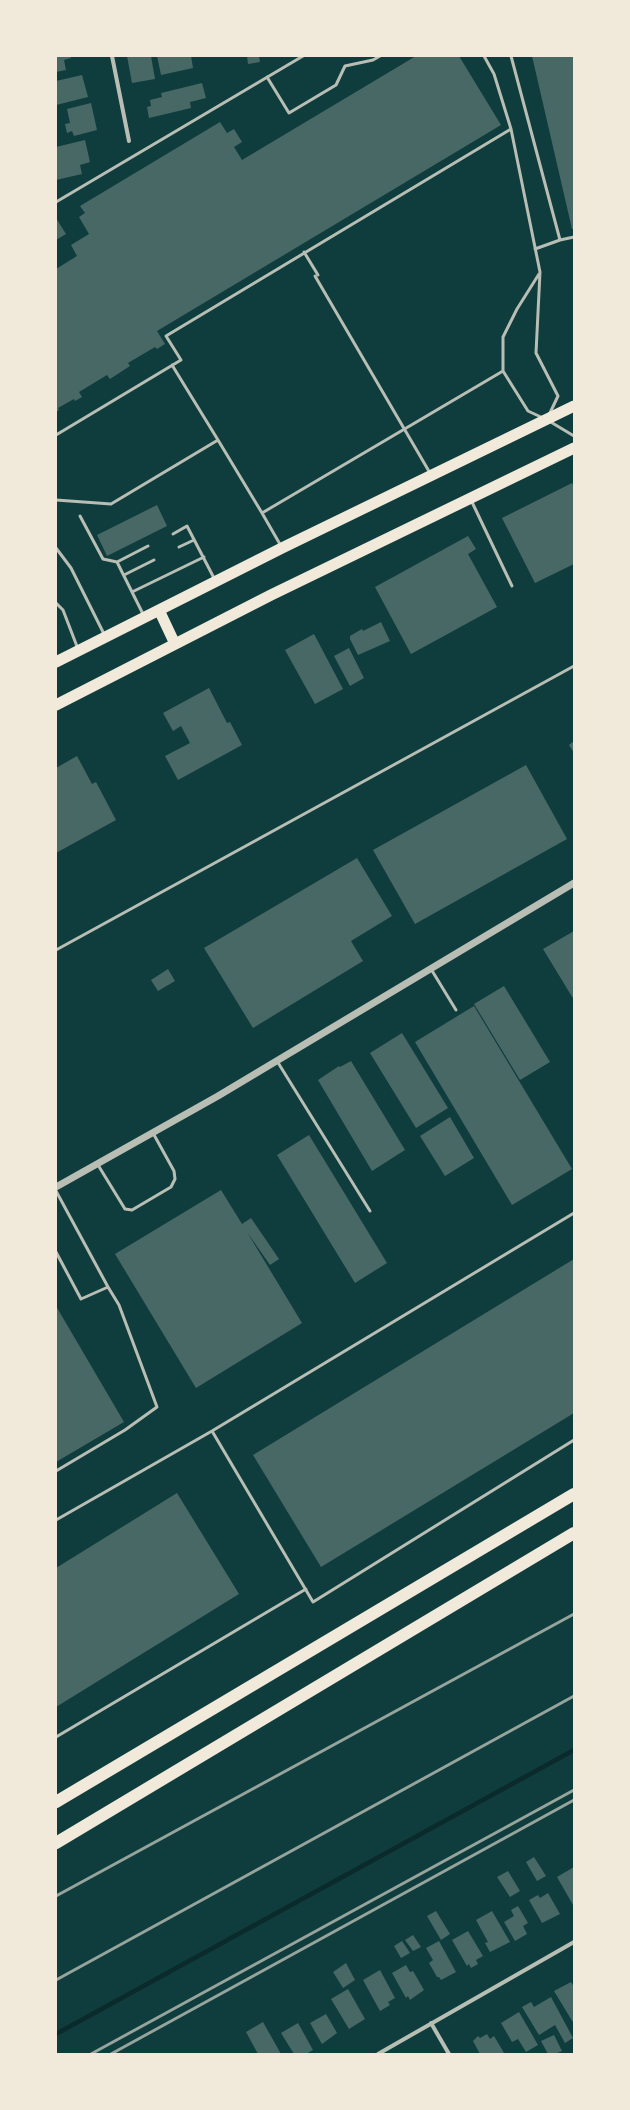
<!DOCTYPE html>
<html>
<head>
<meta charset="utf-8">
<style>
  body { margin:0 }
  #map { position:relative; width:630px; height:2110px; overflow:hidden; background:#0f3d3e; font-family:"Noto Serif",serif }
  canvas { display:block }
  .frame { position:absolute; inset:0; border:57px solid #f1e9da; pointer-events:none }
</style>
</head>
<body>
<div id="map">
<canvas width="630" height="2110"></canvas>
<div class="frame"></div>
</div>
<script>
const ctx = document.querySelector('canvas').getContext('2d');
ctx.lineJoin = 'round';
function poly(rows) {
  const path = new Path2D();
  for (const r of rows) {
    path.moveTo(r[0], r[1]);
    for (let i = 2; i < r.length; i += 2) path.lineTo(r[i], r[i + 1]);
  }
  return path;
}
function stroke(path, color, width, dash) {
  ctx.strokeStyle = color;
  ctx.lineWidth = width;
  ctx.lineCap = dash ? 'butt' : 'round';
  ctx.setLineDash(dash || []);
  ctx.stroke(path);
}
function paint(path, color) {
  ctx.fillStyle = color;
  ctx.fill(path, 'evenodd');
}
const stream = poly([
  [56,2034,574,1750]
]);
const building = poly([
  [56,56,70,56,71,58,64,60,66,70,56,72],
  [127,56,151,56,155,79,132,83],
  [157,56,191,56,193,68,161,75],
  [247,56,259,56,260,62,248,64],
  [416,56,459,56,501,125,157,331,165,344,157,349,155,347,128,363,130,366,110,379,107,375,79,392,82,397,75,401,74,399,58,408,59,410,56,412,56,269,77,256,71,245,89,234,79,217,85,213,80,206,220,122,227,133,234,129,242,142,234,147,242,160],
  [532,56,574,56,574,229,572,229],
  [82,75,88,97,56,105,56,81],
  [202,83,206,98,190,102,191,108,149,118,147,107,151,106,150,100,162,97,161,93],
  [91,103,97,130,74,136,72,131,67,133,65,124,70,123,67,109],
  [85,140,90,162,80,165,82,174,56,180,56,147],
  [56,218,66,234,56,240],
  [572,483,574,487,574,564,535,583,502,518],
  [157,505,167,526,107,556,97,535],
  [468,536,476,549,468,554,497,607,411,654,375,587],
  [381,622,390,641,358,655,350,639,350,636,362,629,363,631],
  [314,634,343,689,315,704,285,650],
  [349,648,364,678,350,686,334,656],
  [209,688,227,723,230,722,242,745,178,780,165,756,190,743,181,726,173,731,163,713],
  [574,741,574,753,569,745],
  [77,756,92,784,96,782,116,820,56,853,56,768],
  [526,765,567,839,415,924,373,850],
  [357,858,392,916,351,941,363,961,253,1028,204,948],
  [574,931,574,1000,543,949],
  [168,969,175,981,158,991,151,980],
  [504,986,550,1062,520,1080,474,1004],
  [474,1006,572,1169,512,1205,415,1042],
  [402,1033,448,1108,416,1128,370,1053],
  [351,1061,405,1150,372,1171,318,1080,339,1066,340,1067],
  [450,1117,474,1158,445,1176,420,1136],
  [309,1135,387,1263,355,1283,277,1155],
  [221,1190,242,1224,251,1218,279,1259,270,1265,247,1232,302,1323,196,1388,115,1254],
  [574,1259,574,1413,321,1567,253,1455],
  [56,1306,124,1422,56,1462],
  [177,1493,239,1594,56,1707,56,1568],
  [534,1857,546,1876,537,1881,526,1862],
  [574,1867,574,1904,573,1905,557,1877],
  [508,1871,520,1891,510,1897,497,1877],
  [548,1893,560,1914,542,1923,529,1900,538,1895,540,1898],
  [518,1906,528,1923,523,1926,527,1934,515,1941,504,1922,514,1916,511,1910],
  [436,1911,450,1934,441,1940,427,1916],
  [492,1911,510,1942,490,1952,485,1943,488,1942,476,1920],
  [468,1931,483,1956,476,1960,478,1964,471,1968,469,1964,467,1966,452,1940],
  [413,1935,421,1947,413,1951,405,1940],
  [402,1941,410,1953,401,1958,394,1946],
  [439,1941,456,1972,441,1980,439,1977,437,1977,429,1963,433,1960,426,1948],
  [346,1963,355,1980,343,1988,333,1972],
  [406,1965,410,1972,413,1971,424,1990,410,2000,408,1996,406,1998,392,1973],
  [380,1970,395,1998,388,2002,390,2005,380,2011,363,1980],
  [571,1982,574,1987,574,2024,554,1991],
  [348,1989,365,2019,349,2029,331,1999],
  [551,1997,573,2038,565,2043,555,2025,539,2035,522,2007,531,2002,534,2007],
  [519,2012,538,2045,526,2052,518,2039,512,2042,501,2023],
  [326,2014,337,2033,322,2044,310,2023],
  [263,2022,281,2054,258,2054,246,2032],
  [298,2023,313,2050,306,2054,294,2054,281,2033],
  [487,2034,490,2039,494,2036,504,2053,480,2054,473,2041,478,2036,480,2038],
  [554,2035,562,2051,555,2054,548,2054,541,2041]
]);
const service = poly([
  [484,56,494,74,511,129],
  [511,56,560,240,535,249],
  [267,77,289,113,336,85,345,66,373,60,380,56],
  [56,202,303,56],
  [560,240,574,237],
  [304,252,318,275],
  [539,274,517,309,503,337,503,371,528,411,543,418],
  [315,276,430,473],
  [172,365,218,440],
  [549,421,574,436],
  [56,435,181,360,166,336,511,129,540,272,536,353,558,396,549,415],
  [56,500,111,504,218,440,262,513,503,371],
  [471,500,512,586],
  [262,513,281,546],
  [80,516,103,559,117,562],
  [173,534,187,526,215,580],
  [179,547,194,540],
  [56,548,71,568,105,636],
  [124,575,154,560],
  [132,592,204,557],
  [56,603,63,610,78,649],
  [144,616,117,562,148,546],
  [56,950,574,666],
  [431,969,456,1010],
  [277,1061,370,1211],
  [98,1165,125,1209,132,1210,171,1187,175,1179,174,1171,153,1133],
  [56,1191,108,1287],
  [56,1252,81,1299,108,1287,119,1305,157,1407,125,1430,56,1471],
  [212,1431,313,1602,574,1440],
  [56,1520,212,1431,574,1213],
  [56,1737,306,1589]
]);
const minor = poly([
  [112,56,129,141],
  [431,2023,449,2054],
  [378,2054,574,1942]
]);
const tertiary = poly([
  [56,1187,218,1096,574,883]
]);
const trunk = poly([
  [159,610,175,644],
  [56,662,282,548,574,406],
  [56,705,271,595,574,448]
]);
const motorway = poly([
  [56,1802,574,1494],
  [56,1843,574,1533]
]);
const rail = poly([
  [56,1896,574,1614],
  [56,1980,574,1696],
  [91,2054,574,1790],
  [111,2054,574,1800]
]);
stroke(stream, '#0a2a2b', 4.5);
paint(building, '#486865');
stroke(service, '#b8beb3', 3);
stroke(minor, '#b8beb3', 4);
stroke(tertiary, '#b8beb3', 7);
stroke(trunk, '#f1e9da', 11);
stroke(motorway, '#f1e9da', 12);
stroke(rail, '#97a49c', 3);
</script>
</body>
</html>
